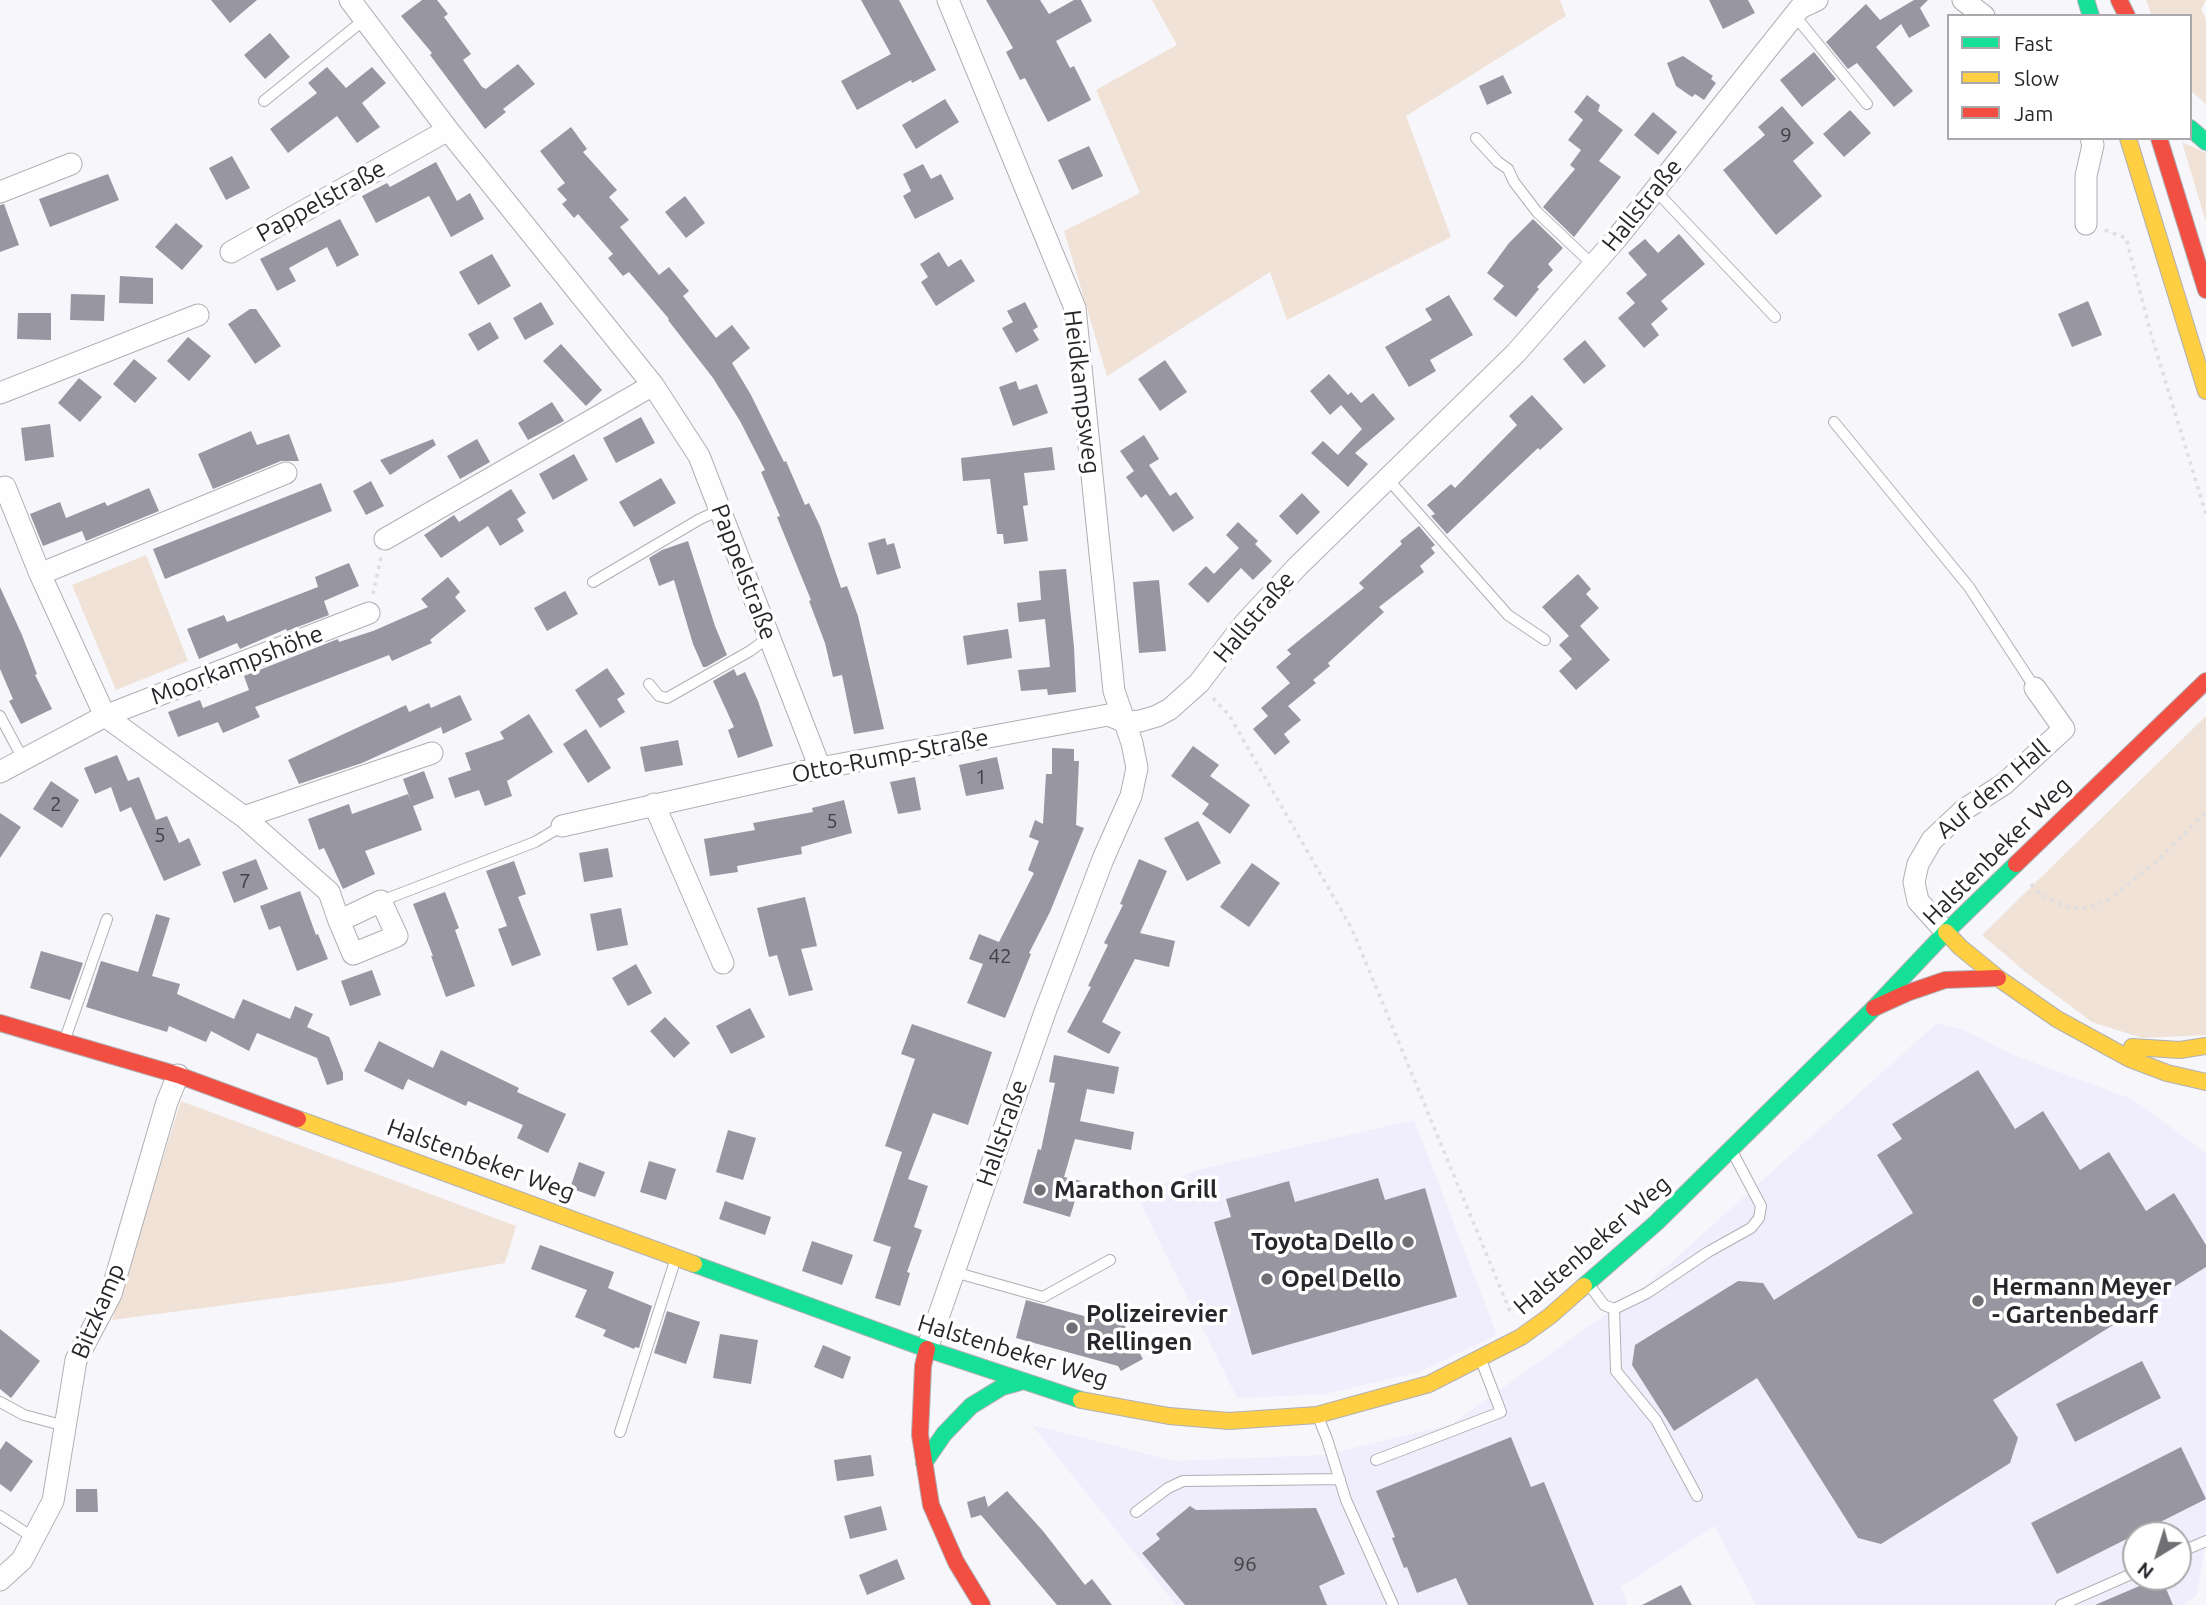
<!DOCTYPE html>
<html>
<head>
<meta charset="utf-8">
<style>
  body { margin:0 }
  #map { position:relative; width:2206px; height:1605px; overflow:hidden; background:#f6f6fb; font-family:Ubuntu,sans-serif }
  canvas { display:block }
  .legend { position:absolute; left:1947px; top:14px; width:245px; height:126px; box-sizing:border-box; background:#fff; border:2px solid #a9a8aa; margin:0; padding:9px 12px; list-style:none; font-size:21px; color:#27262b }
  .legend li { display:flex; align-items:center; gap:14px; height:35px }
  .legend b { width:35px; border:2px solid #a9a8aa }
  .north { position:absolute; left:2122px; top:1521px; width:70px; height:70px; box-sizing:border-box; background:#fff; border:2px solid #a9a8aa; border-radius:50%; rotate:218deg; font-size:19px; font-weight:700; line-height:28px; text-align:center; color:#27262b }
  .north::after { content:''; display:block; margin:auto; width:24px; height:32px; background:#6f6f74; clip-path:polygon(50% 0,100% 100%,50% 72%,0 100%) }
</style>
</head>
<body>
<div id="map">
<canvas width="2206" height="1605"></canvas>
<ul class="legend">
<li><b style="height:9px;background:#16e098"></b>Fast</li>
<li><b style="height:9px;background:#ffcf43"></b>Slow</li>
<li><b style="height:9px;background:#f24e42"></b>Jam</li>
</ul>
<div class="north">N</div>
</div>
<script>
const ctx = document.querySelector('canvas').getContext('2d');
ctx.lineJoin = 'round';
function paint(path, color) {
  ctx.fillStyle = color;
  ctx.fill(path, 'evenodd');
}
function poly(rows) {
  const path = new Path2D();
  for (const r of rows) {
    path.moveTo(r[0], r[1]);
    for (let i = 2; i < r.length; i += 2) path.lineTo(r[i], r[i + 1]);
  }
  return path;
}
function stroke(path, color, width, dash) {
  ctx.strokeStyle = color;
  ctx.lineWidth = width;
  ctx.lineCap = dash ? 'butt' : 'round';
  ctx.setLineDash(dash || []);
  ctx.stroke(path);
}
function label(font, color, halo, rows, align = 'center') {
  ctx.font = font + ' Ubuntu,sans-serif';
  ctx.lineWidth = 7;
  ctx.setLineDash([]);
  ctx.textBaseline = 'middle';
  ctx.strokeStyle = halo;
  ctx.fillStyle = color;
  for (const [text, x, y, turn = 0] of rows) {
    ctx.save();
    ctx.translate(x, y);
    ctx.rotate((+turn || 0) * Math.PI / 180);
    ctx.textAlign = isNaN(turn) ? turn : align;
    if (halo) ctx.strokeText(text, 0, 0);
    ctx.fillText(text, 0, 0);
    ctx.restore();
  }
}
const built = poly([
  [1937,1023,1966,1031,2013,1055,2132,1099,2206,1153,2206,1541,2197,1595,2184,1605,1756,1605,1715,1526,1621,1587,1628,1605,1176,1605,1032,1425,1174,1461,1324,1455,1452,1424,1645,1286],
  [2136,1535,2178,1535,2178,1577,2136,1577],
  [1414,1120,1497,1335,1419,1372,1326,1394,1237,1398,1137,1196,1197,1170]
]);
const green = poly([
  [1152,0,1560,0,1566,16,1406,116,1451,237,1287,320,1270,272,1107,376,1064,231,1140,193,1096,90,1177,45],
  [2146,0,2206,0,2201,9,2206,19,2206,104,2190,90,2190,16,2152,16],
  [2182,142,2206,153,2206,222],
  [146,555,188,661,116,690,72,585],
  [2206,716,2206,1035,2142,1038,2092,1022,2029,975,1982,935],
  [181,1101,516,1226,505,1263,398,1282,112,1320]
]);
const building = poly([
  [211,0,257,0,230,23],
  [422,0,437,0,448,14,444,17,471,54,463,60,482,87,486,89,518,64,535,84,503,109,506,112,485,129,430,55,432,53,401,16],
  [861,0,899,0,936,70,912,83,911,80,857,110,841,81,891,54],
  [986,0,1040,0,1049,14,1074,0,1081,0,1092,21,1056,41,1070,68,1074,66,1091,100,1048,122,1025,78,1020,80,1006,52,1013,48],
  [1709,0,1748,0,1755,13,1723,29],
  [1914,0,1928,0,1920,8,1930,26,1909,38,1901,24,1876,47,1913,91,1894,107,1857,63,1848,69,1826,42,1866,4,1880,20],
  [270,33,290,57,265,79,244,55],
  [1814,52,1836,79,1802,107,1780,80],
  [1683,56,1713,76,1711,79,1716,83,1704,100,1695,94,1692,97,1676,86,1667,63],
  [327,67,346,88,372,67,386,83,362,103,380,127,357,143,337,116,288,153,270,129,317,93,308,83],
  [1503,75,1512,93,1487,105,1479,86],
  [1587,95,1600,105,1598,111,1623,130,1599,161,1621,177,1574,237,1543,207,1575,169,1570,165,1581,150,1568,140,1583,120,1574,112],
  [945,99,959,122,916,149,902,125],
  [1782,106,1814,143,1793,161,1822,196,1776,235,1723,170,1765,135,1758,127],
  [1850,110,1871,133,1844,157,1823,134],
  [1653,112,1677,132,1658,155,1634,135],
  [571,127,587,149,583,152,617,190,609,197,629,220,620,227,659,275,669,267,689,291,683,296,716,338,732,325,750,348,732,363,751,395,784,462,786,461,805,505,809,503,820,526,841,588,847,586,858,616,884,729,854,734,842,675,833,677,825,643,809,601,811,600,777,517,780,516,761,472,765,470,740,421,713,378,668,320,669,319,629,272,623,276,608,258,613,254,578,214,574,218,562,204,567,200,557,189,565,183,540,151],
  [1089,146,1103,176,1072,190,1058,160],
  [232,156,250,188,226,200,209,168],
  [436,162,457,201,470,193,484,219,451,237,429,196,376,223,362,196,387,183,390,187],
  [923,164,931,179,941,174,954,199,915,219,903,196,911,191,903,174],
  [108,174,119,200,50,227,39,199],
  [685,196,705,223,686,238,665,212],
  [4,204,19,245,0,252,0,205],
  [340,219,359,255,337,267,327,247,289,268,296,281,277,291,260,259],
  [1533,219,1563,248,1548,264,1553,270,1537,287,1539,289,1516,317,1493,299,1504,286,1487,273,1509,243],
  [176,223,203,246,182,270,155,247],
  [1679,234,1705,264,1661,301,1668,309,1651,324,1659,335,1644,348,1618,318,1635,303,1626,293,1647,275,1628,253,1645,239,1658,253],
  [939,252,948,267,961,259,975,281,936,306,921,282,928,277,920,264],
  [492,254,511,286,478,305,459,272],
  [120,276,153,278,153,304,119,303],
  [71,294,105,295,104,321,70,320],
  [1449,295,1473,335,1430,360,1436,371,1409,387,1385,347,1432,320,1425,309],
  [2088,301,2102,335,2072,347,2058,314],
  [541,302,554,324,525,340,513,318],
  [1025,302,1038,327,1033,330,1039,340,1016,353,1002,328,1013,322,1007,311],
  [250,309,256,309,281,346,255,364,228,324],
  [18,313,51,313,51,340,17,339],
  [490,322,499,338,478,351,468,334],
  [188,337,211,356,189,381,167,361],
  [1585,340,1606,366,1584,384,1563,359],
  [561,344,602,390,586,406,543,361],
  [134,359,157,378,135,403,113,384],
  [1165,360,1187,392,1160,411,1138,379],
  [1329,374,1348,395,1351,392,1361,403,1373,393,1395,419,1355,453,1368,464,1348,487,1311,453,1323,441,1338,455,1362,429,1341,405,1330,415,1310,391],
  [79,378,102,397,80,422,58,403],
  [1016,381,1019,390,1037,384,1048,413,1013,426,999,387],
  [1532,395,1563,429,1540,450,1538,448,1447,534,1431,516,1435,514,1427,505,1451,484,1455,488,1517,425,1509,416],
  [552,402,564,421,528,440,518,423],
  [641,417,655,443,616,463,603,438],
  [50,424,54,457,25,461,21,428],
  [251,431,257,445,289,434,299,461,281,461,213,489,198,454],
  [1144,435,1159,459,1149,465,1170,496,1176,492,1194,518,1173,532,1146,494,1141,498,1126,477,1134,471,1120,451],
  [433,439,436,445,390,475,380,460],
  [477,439,490,462,460,479,447,456],
  [1052,447,1055,470,1024,473,1028,505,1023,506,1028,541,1004,544,1003,534,997,534,990,479,963,481,961,458],
  [574,454,588,480,553,500,539,474],
  [661,478,676,503,634,527,619,502],
  [371,481,384,506,366,515,353,491],
  [321,483,332,511,165,579,153,549],
  [149,488,159,511,86,541,82,531,43,546,30,514,60,502,66,518,105,502,107,506],
  [511,489,526,513,517,519,524,531,500,546,488,526,441,558,424,535,454,515,459,522],
  [1302,493,1320,512,1297,535,1279,516],
  [1238,522,1258,541,1255,544,1272,561,1253,580,1241,568,1208,603,1188,584,1206,566,1214,574,1239,548,1226,535],
  [1419,526,1435,545,1431,548,1435,553,1420,566,1424,572,1379,607,1384,612,1328,663,1330,666,1313,680,1316,683,1288,706,1301,720,1284,734,1290,742,1275,755,1253,729,1268,716,1261,708,1290,683,1276,667,1291,654,1287,650,1364,588,1359,583,1402,544,1400,541],
  [885,538,887,545,894,543,901,568,877,575,868,543],
  [688,541,715,626,727,655,706,667,703,667,693,644,674,580,659,586,649,558,662,550],
  [349,563,359,586,324,601,329,615,287,631,286,629,240,649,237,643,199,659,187,629,224,615,227,622,318,587,315,577],
  [1066,569,1074,647,1076,692,1048,695,1047,689,1021,691,1018,670,1050,667,1045,619,1019,622,1017,603,1041,600,1039,571],
  [1578,574,1591,589,1586,594,1599,608,1580,626,1610,660,1576,690,1559,671,1572,659,1559,645,1569,636,1542,607],
  [448,577,460,592,455,597,466,611,430,640,432,643,392,661,389,655,255,707,260,717,223,733,218,722,178,737,168,712,200,700,203,708,249,690,244,676,338,639,339,642,373,631,428,607,421,599],
  [1159,580,1166,651,1139,653,1133,582],
  [0,587,22,635,37,674,35,675,52,709,21,724,9,701,13,699,0,669],
  [565,591,578,614,547,631,534,608],
  [1008,629,1012,658,967,665,963,636],
  [607,668,625,694,617,699,625,712,600,728,575,690],
  [734,669,737,676,745,672,758,701,773,746,738,758,728,730,734,727,713,681],
  [460,695,472,720,443,734,441,727,362,763,299,784,288,760,406,705,409,712,429,703,431,708],
  [529,714,553,752,507,781,512,796,485,806,479,790,455,798,448,778,471,770,465,753,504,739,500,732],
  [586,729,611,768,588,783,563,744],
  [678,740,683,765,645,772,640,747],
  [1193,746,1219,765,1210,776,1250,805,1230,834,1202,814,1209,804,1171,776],
  [1052,748,1074,749,1074,761,1079,761,1076,825,1084,828,1050,912,1029,953,1031,954,1005,1018,967,1003,983,964,969,959,979,934,999,942,1034,873,1028,870,1039,841,1029,837,1035,820,1043,824,1046,774,1052,774],
  [117,755,128,781,139,777,156,820,167,816,179,843,189,838,201,865,164,881,131,807,120,812,111,787,95,794,84,768],
  [997,757,1004,789,966,796,959,765],
  [424,771,434,798,413,806,422,830,365,851,375,874,343,889,324,848,319,850,308,819,349,804,352,814,408,794,412,804,403,779],
  [915,777,921,810,898,814,890,782],
  [51,781,79,800,62,828,33,809],
  [844,800,852,833,801,847,802,854,737,866,738,872,710,876,704,839,755,830,753,823,813,812,812,808],
  [0,813,21,827,0,858],
  [1198,821,1221,863,1187,881,1164,838],
  [608,848,613,877,584,882,579,853],
  [256,859,268,889,234,903,222,872],
  [1139,859,1167,871,1140,933,1175,941,1169,967,1135,959,1102,1022,1121,1032,1109,1054,1067,1032,1091,987,1088,986,1108,945,1104,943,1123,905,1120,904],
  [514,861,526,894,518,897,541,955,512,966,498,929,507,926,486,871],
  [1252,863,1280,883,1249,927,1220,907],
  [300,891,316,935,318,934,328,959,297,971,280,926,269,930,260,906],
  [445,892,459,928,455,930,475,986,446,997,431,956,433,956,413,904],
  [805,897,817,946,801,949,813,990,789,996,777,955,769,957,757,908],
  [621,908,628,945,597,951,590,914],
  [156,914,170,918,152,976,180,984,177,994,234,1019,243,999,290,1019,295,1006,313,1014,307,1027,329,1037,343,1073,343,1080,327,1085,317,1058,257,1033,249,1051,211,1031,206,1042,169,1026,167,1032,86,1007,101,961,138,972],
  [41,951,83,963,70,1000,30,988],
  [636,964,652,993,628,1006,612,978],
  [372,970,381,995,350,1006,341,981],
  [750,1008,765,1037,731,1054,716,1026],
  [665,1017,690,1043,674,1058,650,1031],
  [912,1024,992,1052,968,1125,933,1113,908,1179,928,1186,914,1227,922,1230,907,1272,910,1273,900,1306,875,1298,891,1247,873,1241,902,1152,885,1146,915,1059,901,1054],
  [379,1041,433,1068,441,1050,519,1088,517,1092,566,1114,548,1153,517,1138,523,1125,468,1101,466,1106,408,1079,403,1090,364,1071],
  [1054,1055,1119,1067,1114,1094,1087,1089,1080,1121,1134,1132,1131,1150,1075,1139,1064,1177,1081,1181,1070,1217,1023,1203,1038,1149,1041,1150,1055,1083,1049,1082],
  [1978,1070,2015,1129,2043,1111,2080,1170,2109,1152,2146,1211,2174,1193,2206,1245,2206,1267,1993,1400,2018,1438,2010,1463,1881,1544,1858,1538,1757,1378,1674,1431,1632,1365,1635,1345,1738,1281,1763,1283,1774,1300,1913,1213,1877,1155,1902,1139,1892,1124],
  [728,1130,756,1138,743,1180,716,1172],
  [649,1161,676,1169,666,1200,640,1192],
  [579,1162,605,1172,595,1197,570,1188],
  [1378,1178,1385,1200,1425,1188,1457,1297,1252,1355,1214,1222,1231,1217,1226,1199,1289,1181,1295,1202],
  [725,1201,771,1217,765,1235,719,1219],
  [812,1241,853,1255,842,1285,802,1271],
  [540,1245,614,1272,608,1288,652,1306,639,1348,635,1347,634,1349,603,1336,606,1330,575,1317,587,1290,531,1269],
  [1026,1300,1091,1318,1114,1306,1143,1359,1121,1371,1118,1366,1016,1338],
  [667,1311,700,1322,686,1364,654,1353],
  [0,1329,40,1361,11,1398,0,1389],
  [720,1334,758,1340,751,1384,713,1378],
  [823,1345,851,1357,843,1379,814,1367],
  [2142,1361,2161,1398,2075,1442,2056,1404],
  [1511,1437,1531,1487,1544,1482,1594,1605,1468,1605,1456,1578,1417,1593,1407,1567,1404,1568,1392,1538,1395,1537,1376,1491],
  [6,1441,33,1461,11,1492,0,1484,0,1450],
  [2181,1447,2206,1499,2057,1574,2031,1523],
  [871,1455,874,1476,837,1481,834,1460],
  [76,1489,97,1489,98,1512,76,1512],
  [1007,1491,1043,1531,1085,1585,1092,1579,1112,1605,1057,1605,981,1515,971,1518,967,1502,985,1496,988,1507],
  [881,1506,887,1530,850,1539,844,1516],
  [1190,1506,1196,1510,1316,1508,1345,1574,1319,1586,1327,1605,1185,1605,1142,1553,1160,1539,1156,1534],
  [897,1559,905,1579,867,1595,859,1575],
  [2162,1579,2173,1605,2095,1605,2151,1581,2152,1583],
  [1681,1585,1692,1605,1642,1605]
]);
const path = poly([
  [2105,230,2126,238,2151,334,2206,514],
  [373,594,381,557],
  [1213,698,1229,715,1352,929,1512,1316],
  [2031,884,2037,891,2052,901,2068,907,2087,908,2105,902,2157,861,2206,812]
]);
const lane = poly([
  [1795,16,1867,104],
  [264,101,365,19],
  [1476,138,1498,162,1508,169,1514,182,1537,212,1593,265],
  [1655,190,1775,317],
  [1834,422,1969,587,2035,688],
  [1387,478,1508,615,1545,640],
  [593,582,700,519,720,510],
  [649,684,659,696,667,698,750,651,769,637],
  [0,716,23,759],
  [381,901,535,842,562,826],
  [65,1039,107,919],
  [954,1272,1043,1297,1110,1260],
  [1590,1286,1604,1305,1614,1309,1647,1293,1708,1252,1751,1228,1759,1218,1761,1206,1733,1153],
  [1614,1309,1616,1371,1656,1420,1697,1496],
  [0,1402,24,1415,65,1426],
  [1319,1419,1327,1439,1346,1500,1393,1605],
  [620,1432,675,1261],
  [1376,1460,1501,1412,1481,1360],
  [1136,1512,1168,1488,1183,1481,1340,1479],
  [0,1516,34,1538],
  [2178,1553,2206,1541],
  [2061,1605,2136,1572]
]);
const street = poly([
  [350,0,448,130,653,385,699,456,820,768],
  [1963,0,1984,16],
  [0,192,71,164],
  [2086,224,2086,176,2093,145,2091,138],
  [231,252,448,130],
  [0,393,198,315],
  [5,487,40,574,105,716,369,613],
  [385,539,653,385],
  [40,574,286,473],
  [0,772,105,716,244,817,329,892,339,921,353,954,397,936,381,901,339,921],
  [654,804,723,963],
  [244,817,432,753],
  [562,826,820,768,1108,715,1126,722,1140,721,1157,716,1170,709,1199,683,1245,623,1297,567,1516,353,1617,238,1800,8,1817,0],
  [1946,932,1918,901,1914,882,1918,864,1932,840,1965,809,2004,784,2064,729,2035,688],
  [927,1349,1045,1012,1103,859,1131,796,1137,768,1132,743,1114,691,1075,308,948,0],
  [0,1580,22,1560,53,1501,76,1360,111,1294,167,1102,178,1075]
]);
const fast = poly([
  [2086,0,2091,16],
  [2190,128,2206,142],
  [694,1264,927,1349,1081,1400],
  [1584,1286,1656,1223,1874,1008,1946,932,2016,864],
  [924,1463,944,1434,971,1406,1002,1387,1020,1382]
]);
const slow = poly([
  [2128,138,2206,391],
  [1946,932,1960,947,1998,978,2057,1019,2130,1059,2167,1073,2206,1082],
  [2132,1047,2180,1050,2206,1046],
  [298,1119,694,1264],
  [1081,1400,1169,1416,1229,1421,1317,1415,1429,1384,1521,1337,1550,1316,1584,1286]
]);
const jam = poly([
  [2119,0,2127,16],
  [2159,138,2206,290],
  [2016,864,2206,681],
  [1874,1008,1907,993,1945,980,1998,978],
  [0,1023,178,1075,298,1119],
  [927,1349,923,1366,920,1435,931,1505,956,1562,982,1605]
]);
const markers = [
  [1040,1190,7,"#6f6f74"],
  [1408,1242,7,"#6f6f74"],
  [1267,1279,7,"#6f6f74"],
  [1978,1301,7,"#6f6f74"],
  [1072,1328,7,"#6f6f74"]
];
const numberNames = [
  ["9",1786,135],
  ["1",981,777],
  ["2",56,804],
  ["5",832,821],
  ["5",160,835],
  ["7",245,881],
  ["42",1000,956],
  ["96",1245,1564]
];
const streetNames = [
  ["Pappelstraße",321,201,-29],
  ["Hallstraße",1642,205,-51],
  ["Heidkampsweg",1082,392,83],
  ["Pappelstraße",744,572,69],
  ["Hallstraße",1254,617,-50],
  ["Moorkampshöhe",237,665,-21],
  ["Otto-Rump-Straße",890,756,-11],
  ["Auf dem Hall",1993,789,-40],
  ["Halstenbeker Weg",1997,851,-45],
  ["Hallstraße",1002,1133,-71],
  ["Halstenbeker Weg",481,1160,20],
  ["Halstenbeker Weg",1592,1245,-41],
  ["Bitzkamp",98,1311,-67],
  ["Halstenbeker Weg",1013,1351,17]
];
const poiNames = [
  ["Marathon Grill",1054,1190],
  ["Toyota Dello",1394,1242,"right"],
  ["Opel Dello",1281,1279],
  ["Hermann Meyer",1992,1287],
  ["- Gartenbedarf",1992,1315],
  ["Polizeirevier",1086,1314],
  ["Rellingen",1086,1342]
];
paint(built, '#f0eefc');
paint(green, '#f0e2d7');
paint(building, '#9896a0');
stroke(lane, '#b0afb4', 12);
stroke(street, '#b0afb4', 23);
stroke(fast, '#b0afb4', 18);
stroke(slow, '#b0afb4', 18);
stroke(jam, '#b0afb4', 18);
stroke(path, '#dfdee1', 3.5, [3.5, 5]);
stroke(lane, '#fefefe', 10);
stroke(street, '#fefefe', 21);
stroke(fast, '#16e098', 16);
stroke(slow, '#ffcf43', 16);
stroke(jam, '#f24e42', 16);
for (const [x, y, r, color] of markers) {
  const dot = new Path2D();
  dot.arc(x, y, r, 0, 2 * Math.PI);
  ctx.fillStyle = color;
  ctx.fill(dot);
  stroke(dot, '#fff', 2.5);
}
label('21px', '#434248', null, numberNames);
label('24px', '#27262b', '#fff', streetNames);
label('bold 24px', '#27262b', '#fff', poiNames, 'left');
</script>
</body>
</html>
